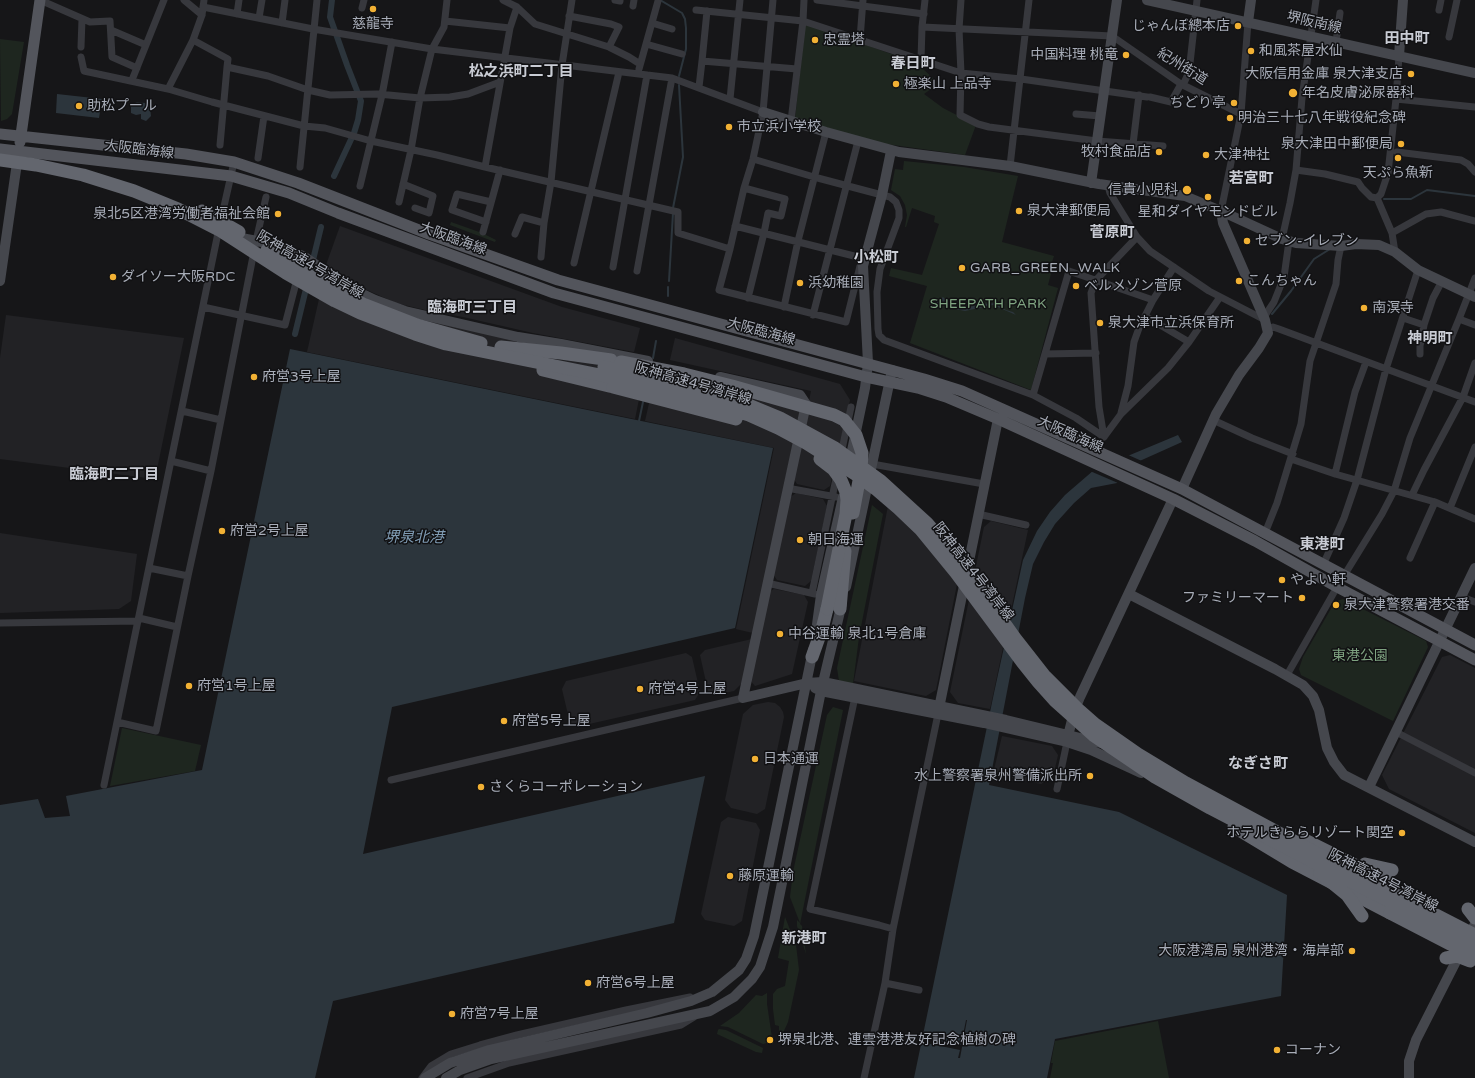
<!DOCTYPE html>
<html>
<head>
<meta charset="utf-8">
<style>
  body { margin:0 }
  canvas { display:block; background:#161618 }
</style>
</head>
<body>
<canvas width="1475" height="1078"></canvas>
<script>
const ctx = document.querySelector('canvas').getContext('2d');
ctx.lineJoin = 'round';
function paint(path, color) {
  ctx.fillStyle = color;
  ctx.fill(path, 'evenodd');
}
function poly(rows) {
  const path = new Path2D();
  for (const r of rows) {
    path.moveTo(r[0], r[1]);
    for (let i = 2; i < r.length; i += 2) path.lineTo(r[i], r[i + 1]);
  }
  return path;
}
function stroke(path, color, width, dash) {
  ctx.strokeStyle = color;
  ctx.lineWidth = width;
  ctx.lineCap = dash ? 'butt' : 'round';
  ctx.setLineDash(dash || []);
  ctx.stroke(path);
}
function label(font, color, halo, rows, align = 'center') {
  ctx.font = font + ' "Varela Round","Noto Sans JP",sans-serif';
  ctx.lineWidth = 3;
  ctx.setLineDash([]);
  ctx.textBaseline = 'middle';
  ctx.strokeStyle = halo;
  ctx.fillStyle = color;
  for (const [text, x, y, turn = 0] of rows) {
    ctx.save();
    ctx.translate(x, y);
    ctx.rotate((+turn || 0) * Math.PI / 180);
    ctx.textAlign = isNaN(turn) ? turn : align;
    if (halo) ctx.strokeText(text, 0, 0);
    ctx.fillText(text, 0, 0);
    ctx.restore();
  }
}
const built = poly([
  [340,226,562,307,640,328,634,352,533,333,463,317,425,310,396,303,367,290,326,265],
  [324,277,359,296,646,364,635,419,307,352],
  [6,315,184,338,155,479,0,459,0,358],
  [675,338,840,384,850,400,830,486,824,490,797,484,794,479,811,391,670,360],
  [657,368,801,404,753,633,736,629,774,448,645,421],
  [796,493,823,499,827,506,811,581,805,586,777,580,773,574,789,498],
  [888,506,906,521,957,584,936,690,926,696,854,681],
  [991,521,1028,530,990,709,958,703,950,692,984,527],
  [0,533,137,554,131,601,119,609,0,613],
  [774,589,804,595,808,602,792,674,755,686,750,680,769,592],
  [752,639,743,682,734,691,715,695,708,691,700,655,705,650],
  [686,653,692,657,700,692,695,700,576,727,570,723,562,689,566,681],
  [1450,655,1475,668,1475,833,1389,789,1382,775,1442,657],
  [768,702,775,703,780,707,783,712,784,717,765,809,757,814,731,808,725,800,743,714,753,705],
  [1002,736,1052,746,1058,755,1053,777,1041,784,993,774],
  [728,817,756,823,760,830,742,921,734,926,705,920,701,914,721,822]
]);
const green = poly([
  [807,24,922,65,923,69,935,80,935,86,924,94,943,108,976,125,965,155,879,143,795,119,805,26],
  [0,39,24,42,12,114,7,119,1,121],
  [904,161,964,167,1018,176,1002,242,1054,256,1052,262,1054,262,1048,285,1058,288,1031,390,910,343,927,286,889,276,891,268,922,275,939,224,934,222,935,216,912,208,906,227,905,227,907,215,905,205,900,196,891,190,895,169,903,170],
  [451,222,482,233,496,240,495,242,450,225],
  [872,505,883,514,859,637,853,684,839,681,837,668],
  [1343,599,1426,641,1428,647,1393,721,1301,675,1299,669,1303,657,1332,607,1337,610,1340,604,1337,601],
  [833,707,843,710,800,924,802,926,806,954,797,926,797,920,800,923,790,897,793,872,827,715],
  [122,728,201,745,195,771,110,786],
  [785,917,796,945,799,970,788,1022,779,1042,779,1026,775,1025,773,1009,773,994,777,989,785,986,789,961,778,958],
  [767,993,767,1004,772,1038,771,1042,763,1044,728,1027,720,1026,739,1013,756,995,762,996],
  [1158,1021,1169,1078,1050,1078,1053,1063,1051,1063,1055,1041],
  [719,1029,726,1030,763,1048,762,1053,756,1052,717,1034,718,1030]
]);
const water = poly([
  [57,94,102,99,99,118,56,113],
  [137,102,145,103,150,108,151,116,146,121,141,119,141,114,136,115,131,113,131,105],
  [943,297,950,304,959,308,966,308,981,304,995,303,1006,310,1013,312,1016,315,993,305,965,311,950,308,943,304,934,309,933,306],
  [290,349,773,448,735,628,392,707,363,854,705,776,674,923,333,1001,315,1078,0,1078,0,805,38,799,45,818,70,816,66,796,202,770],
  [1178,435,1182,442,1124,468,1117,483,1091,488,1074,503,1055,524,1044,542,1033,564,1025,598,989,785,1119,812,1287,895,1281,996,1055,1039,1047,1078,914,1078,994,693,1023,560,1037,531,1050,512,1065,495,1094,470]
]);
const pier = poly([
  [1126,454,1144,462,1124,470,1118,483,1090,471,1093,468,1106,462,1108,463,1109,461],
  [966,1020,967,1020,960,1058,958,1058,960,1050,921,1042,922,1038,961,1045]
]);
const stream = poly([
  [660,0,682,13,685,19,686,28,686,49,679,76],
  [1384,199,1411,199,1427,190,1475,196],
  [673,208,683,157,679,85],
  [669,281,673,213],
  [668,296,668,287],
  [1272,314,1291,291,1314,259,1330,249],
  [653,358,656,341],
  [639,421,643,402]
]);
const canal = poly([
  [332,0,330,17,347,65,361,101,358,120,354,133,334,176],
  [295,334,321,227]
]);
const street = poly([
  [40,0,90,22,110,21,112,57,137,68],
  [184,0,202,15],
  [204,0,202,15,193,40,228,59,227,67,268,76,308,90,330,95,378,94,420,98,450,97,468,94,500,82],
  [503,0,517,7,535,24,609,47,629,57,640,64],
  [615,0,620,1],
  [773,0,763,112,753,159,744,188,730,249,719,290,846,322,860,266],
  [817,0,924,14],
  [961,0,959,29,961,73,960,115,978,124,989,127,1097,141,1163,146],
  [633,6,634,0],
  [203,7,313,29,432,49,672,78,763,112],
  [362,8,364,0],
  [696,10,803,21,961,73,1021,79,1147,97],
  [1439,10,1441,0],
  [237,14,239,0],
  [569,16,611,24,619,27,609,47],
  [259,18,262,0],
  [445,21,510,28],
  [282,23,285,0],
  [652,23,672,29],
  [922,27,1112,36,1181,84,1241,114],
  [111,30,146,45],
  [1449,37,1457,0],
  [860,39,863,0],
  [1336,42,1340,13],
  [646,44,682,54],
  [81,47,82,19],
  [81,57,84,71,168,89,212,102,304,126,325,128,371,141,437,155,485,167,678,212,678,233,730,249],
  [921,60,922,27,925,0],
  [702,61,707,11],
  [639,69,658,1],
  [132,80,164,0],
  [1183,85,1189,72,1197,0],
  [699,87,702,61,797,69],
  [168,89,193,40],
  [1150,97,1171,102,1181,84],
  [730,99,740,0],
  [1396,99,1475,107],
  [1076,114,1100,116],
  [791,121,803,21,804,0],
  [1133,144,1139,95],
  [220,145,227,67],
  [1397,152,1461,160,1468,164,1475,172],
  [258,158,264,116],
  [753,159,814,177,882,195,890,197,896,202,899,210,899,218,880,269,877,292,878,329,879,335,884,340,1033,395,1076,418,1104,437],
  [1010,166,1029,0],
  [300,167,317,0],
  [485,167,510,28,517,7],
  [1296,170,1325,174,1358,182,1362,188,1371,197,1377,198,1392,233,1395,252],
  [403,184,433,196,429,213,415,208],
  [360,186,382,95,392,42],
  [1108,186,1110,193,1137,237,1150,251,1209,291,1265,320],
  [744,188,785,199,781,216,768,213,764,233,748,298],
  [1377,198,1381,194,1388,173,1396,99,1399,56],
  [399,202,411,150,420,98,432,49,444,27,447,0],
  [1221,211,1241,114,1248,22],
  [486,222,452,210,457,194,491,202],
  [735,226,862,258],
  [483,232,500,170],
  [1392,233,1426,214,1441,212,1475,221],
  [515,234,522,217,544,223],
  [1282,239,1290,203,1296,170,1302,98,1316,0],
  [541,257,544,223,551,182,562,65,572,0],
  [574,263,619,72],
  [613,267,647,75],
  [637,271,672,78],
  [203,307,285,325,303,256],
  [784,307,798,241,826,132],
  [813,315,858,141],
  [1145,316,1189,342],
  [1264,317,1274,302,1284,277,1289,241],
  [1403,318,1424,325],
  [1459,319,1475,325],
  [1267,329,1273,327,1279,329,1475,402],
  [1045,354,1096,353],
  [1420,354,1420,346,1424,325,1433,298,1442,281],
  [1033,395,1069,271,1153,300],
  [182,411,221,420],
  [1121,413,1128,386,1134,342,1139,328,1153,300,1174,267],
  [1213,420,1252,438,1293,454],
  [1104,437,1099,407,1091,293,1096,280,1137,237],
  [1104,437,1121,414,1168,368,1189,342,1220,297],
  [841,454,851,407],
  [1291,459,1335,474,1435,502,1475,519],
  [171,461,211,471],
  [872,464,984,484],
  [1335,474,1355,392,1366,362],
  [787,488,836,497],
  [1412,495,1424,470,1463,397,1475,363],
  [1450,508,1475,447],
  [978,514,1026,525],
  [1265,533,1277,503,1301,424,1310,361,1336,284,1338,260,1341,246],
  [1410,558,1435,502],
  [1323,565,1344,518,1357,480,1386,369,1418,270],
  [149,568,188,576],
  [767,583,815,594],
  [812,593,837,474],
  [1462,597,1475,602],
  [139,618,177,627],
  [0,623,138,621],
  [1287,675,1337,587,1382,514,1394,491,1410,438,1459,319,1475,278],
  [855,697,810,909,879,925,893,929],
  [117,722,156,731,188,576,211,471,256,241,266,197],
  [1396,732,1475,773],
  [391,780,743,698],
  [104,785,218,233,234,162],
  [1057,789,1067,742],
  [885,983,919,990],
  [422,1078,431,1066,451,1054,480,1045,517,1035,626,1010,690,997],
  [467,1078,509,1063,681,1025,694,1017],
  [864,1078,885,983,893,929,938,714]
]);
const secondary = poly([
  [1147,0,1475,73],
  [1248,22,1251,0],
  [1399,56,1403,0],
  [763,112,826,132,899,152,1010,166,1099,184,1185,196,1221,211,1282,239,1296,243,1341,246,1356,244,1379,245,1395,252,1418,270,1475,297],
  [1091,183,1117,0],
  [231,236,262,242,303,256,350,288,375,300,405,311,518,337,561,344,648,361],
  [0,281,18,156],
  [720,377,800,395,806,404,743,698,807,683,823,682,1006,720,1101,743],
  [849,465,865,388,868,363,863,266,882,195,891,151],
  [1182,489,1216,414,1239,375,1259,348,1268,333,1265,320,1223,223,1221,211],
  [846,587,892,370],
  [1129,594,1275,669,1303,685,1313,696,1319,710,1327,748,1334,762,1344,775,1475,842],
  [816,632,821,595,843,497],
  [815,688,821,691,984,723,1067,742,1091,750,1141,773],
  [938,713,998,419],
  [1067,740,1074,712,1080,697,1173,499],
  [1369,787,1475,568],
  [425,1078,450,1063,489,1050,647,1013,691,1001,712,992,739,970,746,959,754,936,813,650],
  [446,1078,460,1070,491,1059,710,1011,734,997,752,979,760,967,773,927,821,691,842,603],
  [1409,1078,1409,1061,1416,1040,1475,924]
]);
const primary = poly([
  [0,134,186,154,234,162,298,183,429,234,558,280,924,379,962,391,1182,489,1475,645],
  [20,142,40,0],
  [0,149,231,176,289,193,338,213,554,293,866,377,918,388,946,397,998,419,1173,499,1255,541,1337,587,1475,660]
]);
const highway = poly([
  [501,347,561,353,611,360],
  [543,370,609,386],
  [840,609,845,551],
  [812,657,822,629,827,609],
  [1234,827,1292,862,1390,913],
  [1303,839,1391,883],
  [1365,864,1392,870],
  [1468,909,1475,918]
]);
const highwayBridge = poly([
  [0,160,36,165,83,175,134,191,178,209,221,231,286,273,335,301,360,313,415,334,446,344,610,377,688,396,749,415,778,428,806,443,855,474,877,490,898,508,920,529,956,573,1022,662,1038,682,1055,701,1093,735,1155,777,1210,808,1475,946],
  [202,211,239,232],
  [267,250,315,279,363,304,417,325,481,343],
  [621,362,684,374,732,386,834,415,844,420,856,435,862,453,861,470,853,513],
  [604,367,691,387,751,406,780,418,835,448,881,481,927,523,964,566,1015,638,1044,675,1078,709,1095,724,1138,754,1186,783,1331,861,1475,935],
  [613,387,736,419],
  [820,459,833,469,841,480,846,492,847,500,846,514,827,609],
  [1320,873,1347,895,1362,916],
  [1390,913,1475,957],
  [1446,958,1457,956,1470,961]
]);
const markers = [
  [373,9,4,"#f2b134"],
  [1238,26,4,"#f2b134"],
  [815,40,4,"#f2b134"],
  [1251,51,4,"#f2b134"],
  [1126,55,4,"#f2b134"],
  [1411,74,4,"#f2b134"],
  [896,84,4,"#f2b134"],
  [1293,93,5,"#f2b134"],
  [1234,103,4,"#f2b134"],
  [79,106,4,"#f2b134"],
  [1230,118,4,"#f2b134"],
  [729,127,4,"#f2b134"],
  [1401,144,4,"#f2b134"],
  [1159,152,4,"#f2b134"],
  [1206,155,4,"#f2b134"],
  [1398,158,4,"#f2b134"],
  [1187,190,5,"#f2b134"],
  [1208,197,4,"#f2b134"],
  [1019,211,4,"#f2b134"],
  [278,214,4,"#f2b134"],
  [1247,241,4,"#f2b134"],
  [962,268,4,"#f2b134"],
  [113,277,4,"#f2b134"],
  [1239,281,4,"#f2b134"],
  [800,283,4,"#f2b134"],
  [1076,286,4,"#f2b134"],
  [1364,308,4,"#f2b134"],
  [1100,323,4,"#f2b134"],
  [254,377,4,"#f2b134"],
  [222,531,4,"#f2b134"],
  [800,540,4,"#f2b134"],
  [1282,580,4,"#f2b134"],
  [1302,598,4,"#f2b134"],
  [1336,605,4,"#f2b134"],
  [780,634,4,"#f2b134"],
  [189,686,4,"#f2b134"],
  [640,689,4,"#f2b134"],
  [504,721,4,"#f2b134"],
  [755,759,4,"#f2b134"],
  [1090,776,4,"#f2b134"],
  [481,787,4,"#f2b134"],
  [1402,833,4,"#f2b134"],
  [730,876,4,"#f2b134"],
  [1352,951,4,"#f2b134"],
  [588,983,4,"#f2b134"],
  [452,1014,4,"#f2b134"],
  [770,1040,4,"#f2b134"],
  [1277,1050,4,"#f2b134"]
];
const streetNames = [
  ["堺阪南線",1314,23,13],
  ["紀州街道",1182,67,32],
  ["大阪臨海線",139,150,7],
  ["大阪臨海線",453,239,20],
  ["阪神高速4号湾岸線",310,265,30],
  ["大阪臨海線",761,332,15],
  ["阪神高速4号湾岸線",693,384,16],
  ["大阪臨海線",1070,435,24],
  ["阪神高速4号湾岸線",973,572,52],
  ["阪神高速4号湾岸線",1383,881,27]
];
const poiNames = [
  ["慈龍寺",373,24,"center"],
  ["じゃんぼ總本店",1230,26,"right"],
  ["忠霊塔",823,40],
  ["和風茶屋水仙",1259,51],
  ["中国料理 桃竜",1118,55,"right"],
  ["大阪信用金庫 泉大津支店",1403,74,"right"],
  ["極楽山 上品寺",904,84],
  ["年名皮膚泌尿器科",1302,93],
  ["ぢどり亭",1226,103,"right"],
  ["助松プール",87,106],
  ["明治三十七八年戦役紀念碑",1238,118],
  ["市立浜小学校",737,127],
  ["泉大津田中郵便局",1393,144,"right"],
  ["牧村食品店",1151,152,"right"],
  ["大津神社",1214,155],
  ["天ぷら魚新",1398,173,"center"],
  ["信貴小児科",1178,190,"right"],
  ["泉大津郵便局",1027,211],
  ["星和ダイヤモンドビル",1208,212,"center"],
  ["泉北5区港湾労働者福祉会館",270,214,"right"],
  ["セブン-イレブン",1255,241],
  ["GARB_GREEN_WALK",970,268],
  ["ダイソー大阪RDC",121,277],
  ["こんちゃん",1247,281],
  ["浜幼稚園",808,283],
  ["ベルメゾン菅原",1084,286],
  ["南溟寺",1372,308],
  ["泉大津市立浜保育所",1108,323],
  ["府営3号上屋",262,377],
  ["府営2号上屋",230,531],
  ["朝日海運",808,540],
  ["やよい軒",1290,580],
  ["ファミリーマート",1294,598,"right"],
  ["泉大津警察署港交番",1344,605],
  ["中谷運輸 泉北1号倉庫",788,634],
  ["府営1号上屋",197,686],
  ["府営4号上屋",648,689],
  ["府営5号上屋",512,721],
  ["日本通運",763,759],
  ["水上警察署泉州警備派出所",1082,776,"right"],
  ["さくらコーポレーション",489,787],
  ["ホテルきららリゾート関空",1394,833,"right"],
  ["藤原運輸",738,876],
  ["大阪港湾局 泉州港湾・海岸部",1344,951,"right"],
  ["府営6号上屋",596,983],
  ["府営7号上屋",460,1014],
  ["堺泉北港、連雲港港友好記念植樹の碑",778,1040],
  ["コーナン",1285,1050]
];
const parkNames = [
  ["SHEEPATH PARK",988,304],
  ["東港公園",1360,656]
];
const neighbourhoodNames = [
  ["田中町",1407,39],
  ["春日町",913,64],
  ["松之浜町二丁目",521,72],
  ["若宮町",1251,179],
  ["菅原町",1112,233],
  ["小松町",876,258],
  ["臨海町三丁目",472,308],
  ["神明町",1430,339],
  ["臨海町二丁目",114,475],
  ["東港町",1322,545],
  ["なぎさ町",1258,764],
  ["新港町",804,939]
];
const waterNames = [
  ["堺泉北港",414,538]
];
paint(built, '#222225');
paint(green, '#1e261f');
paint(water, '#2c353c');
paint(pier, '#161618');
stroke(stream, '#2c353c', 2);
stroke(canal, '#2c353c', 6);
stroke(street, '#37383d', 7);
stroke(secondary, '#45474d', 10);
stroke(primary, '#53555c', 11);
stroke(highway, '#63666e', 13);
stroke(highwayBridge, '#63666e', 13);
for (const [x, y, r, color] of markers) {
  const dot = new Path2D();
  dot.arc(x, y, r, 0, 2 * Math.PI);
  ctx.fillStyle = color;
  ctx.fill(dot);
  stroke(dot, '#111113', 1.5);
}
label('14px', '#a8adb8', '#111113', streetNames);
label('14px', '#a8adb8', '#111113', poiNames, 'left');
label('14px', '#7fa381', '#111113', parkNames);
label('bold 15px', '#c9ccd4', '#111113', neighbourhoodNames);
label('italic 15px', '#7f9bb3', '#111113', waterNames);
</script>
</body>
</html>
